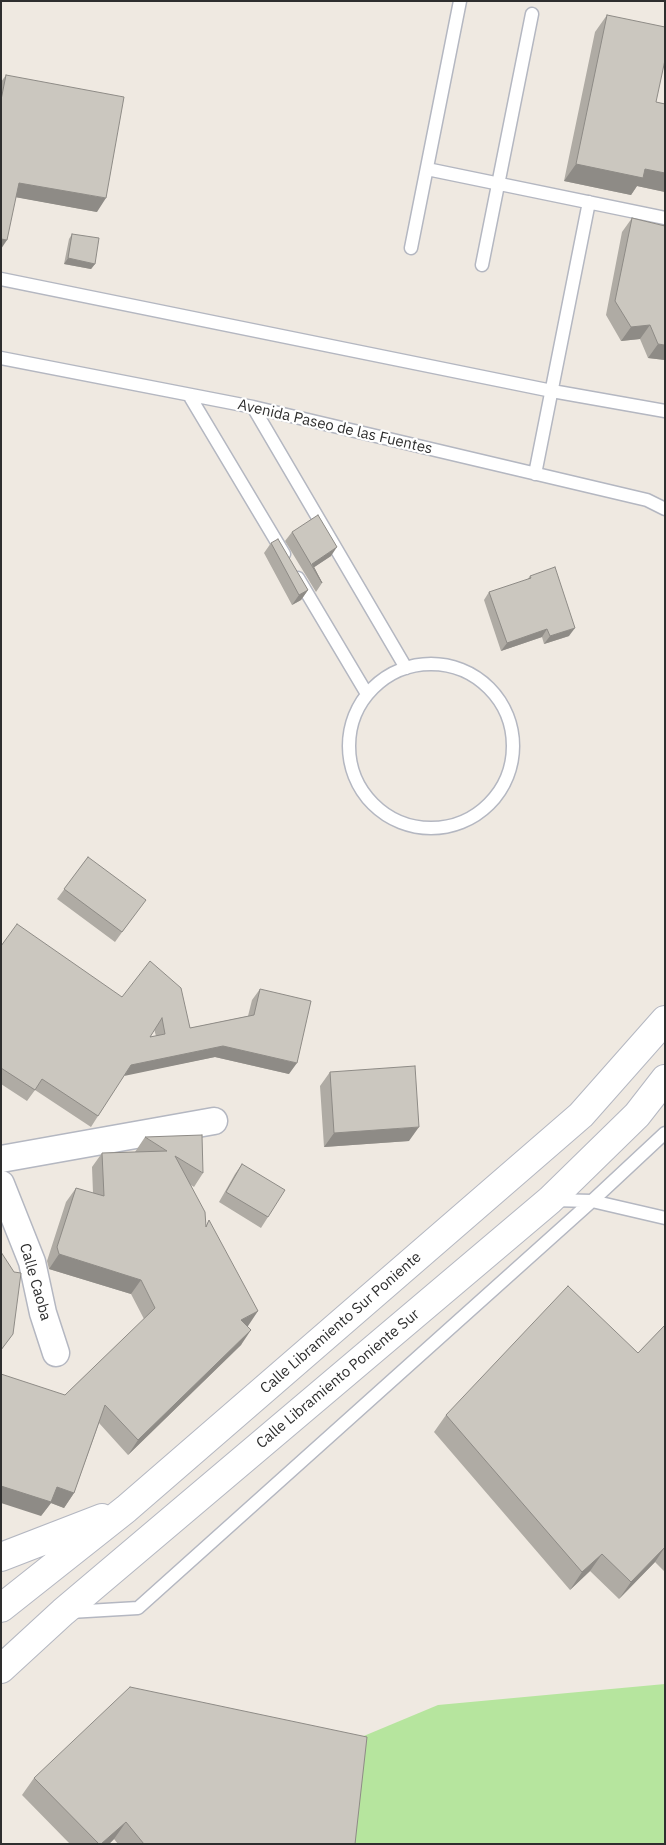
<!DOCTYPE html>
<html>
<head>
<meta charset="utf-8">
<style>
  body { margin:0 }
  #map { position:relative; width:666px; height:1845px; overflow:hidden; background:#efe9e1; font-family:"IBM Plex Sans",sans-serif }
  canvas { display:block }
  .frame { position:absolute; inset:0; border:2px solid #2e2e2e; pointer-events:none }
</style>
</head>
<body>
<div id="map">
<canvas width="666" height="1845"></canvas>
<div class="frame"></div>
</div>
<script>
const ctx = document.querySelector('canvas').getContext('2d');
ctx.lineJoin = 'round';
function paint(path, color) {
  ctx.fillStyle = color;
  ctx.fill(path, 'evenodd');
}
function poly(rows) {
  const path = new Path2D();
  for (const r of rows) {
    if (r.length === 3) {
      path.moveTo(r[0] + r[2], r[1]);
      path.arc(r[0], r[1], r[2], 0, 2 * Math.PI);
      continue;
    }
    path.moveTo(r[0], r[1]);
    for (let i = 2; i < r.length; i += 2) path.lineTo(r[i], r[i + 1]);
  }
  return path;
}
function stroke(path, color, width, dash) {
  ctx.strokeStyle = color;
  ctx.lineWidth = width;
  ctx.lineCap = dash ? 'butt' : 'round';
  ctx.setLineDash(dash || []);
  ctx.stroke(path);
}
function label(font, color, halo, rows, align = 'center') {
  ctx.font = font + ' "IBM Plex Sans",sans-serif';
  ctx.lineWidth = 4.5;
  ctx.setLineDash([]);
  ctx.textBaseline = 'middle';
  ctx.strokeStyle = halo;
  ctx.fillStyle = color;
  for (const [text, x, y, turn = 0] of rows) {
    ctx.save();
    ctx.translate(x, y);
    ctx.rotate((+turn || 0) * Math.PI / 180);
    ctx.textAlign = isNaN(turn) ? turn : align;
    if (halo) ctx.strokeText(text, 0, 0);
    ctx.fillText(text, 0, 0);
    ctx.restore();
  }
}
const green = poly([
  [665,1684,665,1844,217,1844,220,1796,438,1705]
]);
const lane = poly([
  [427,169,665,218],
  [411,248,460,1],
  [482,265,532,14],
  [1,279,552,391,665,411],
  [1,358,253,407,647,500,665,509],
  [189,395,284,554],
  [253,407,406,668],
  [535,474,589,202],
  [298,578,367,694],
  [431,746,82],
  [552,1200,592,1201,665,1133],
  [70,1612,138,1608,592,1201,665,1218]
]);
const street = poly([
  [1,1159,214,1121],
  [1,1184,32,1262,43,1313,56,1353]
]);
const secondary = poly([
  [1,1557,102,1518],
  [1,1608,126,1509,581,1115,665,1020],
  [1,1669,63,1612,550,1200,637,1115,665,1079]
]);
const wall = poly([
  [607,15,656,102,665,104,665,192,637,186,631,195,564,181,595,32],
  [6,75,97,212,16,197,1,249,1,82],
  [632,218,665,360,648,358,640,339,621,341,606,315,622,232],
  [72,234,95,264,91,269,64,264,69,239],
  [292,532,331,556,314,567,322,583,316,592,285,541],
  [271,543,308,590,301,600,292,605,264,553],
  [530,576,569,636,544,644,542,637,501,651,484,600,489,592,527,580],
  [88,857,138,910,115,942,57,899],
  [1,946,122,997,190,1028,248,1016,252,1000,260,989,289,1074,215,1057,124,1075,91,1127,35,1090,27,1101,1,1084],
  [154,1029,156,1036,150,1037],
  [330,1072,409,1141,324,1147,320,1086],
  [145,1137,203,1173,194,1187,191,1185,206,1226,209,1220,248,1326,241,1345,128,1455,99,1423,74,1493,64,1508,51,1503,41,1516,65,1395,144,1319,131,1294,49,1269,47,1261,66,1202,76,1188,93,1193,92,1167,102,1153,135,1152],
  [242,1164,268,1217,261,1228,219,1202,235,1174],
  [665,1325,665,1572,655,1562,619,1599,590,1571,570,1590,434,1432,446,1415,638,1353],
  [34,1778,355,1844,118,1844,114,1839,109,1844,70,1844,22,1795]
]);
const shadedWall = poly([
  [576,164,645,169,665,173,665,192,637,186,631,195,564,181],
  [19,183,106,198,97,212,9,196],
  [1,239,7,240,1,249],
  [68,258,95,264,91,269,64,264],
  [650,325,640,339,621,341,631,327],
  [658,344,665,345,665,360,648,358],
  [337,547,331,556,313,568,312,564],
  [308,590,301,600,292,605,299,595],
  [575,628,569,636,544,644,550,636],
  [547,629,542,637,501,651,507,643],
  [223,1046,297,1063,289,1074,215,1057,124,1076,131,1065],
  [419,1127,409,1141,324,1147,334,1133],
  [59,1254,141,1280,131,1294,49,1269],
  [258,1311,248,1326,231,1334,241,1320],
  [251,1330,241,1345,128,1455,138,1440],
  [1,1486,57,1487,74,1493,64,1508,51,1503,41,1516,1,1503],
  [665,1547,655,1562,619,1599,631,1582],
  [602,1554,590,1571,570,1590,582,1572],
  [126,1822,114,1839,109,1844,101,1844]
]);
const building = poly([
  [607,15,665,27,665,60,656,102,665,104,665,173,645,169,643,178,576,164,607,15],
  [6,75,124,97,106,198,19,183,7,240,1,239,1,100,6,75],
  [632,218,665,226,665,345,658,344,650,325,631,327,615,301,632,218],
  [72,234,99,238,95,264,68,258,72,234],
  [318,515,337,547,312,564,322,583,292,532,318,515],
  [278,539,308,590,299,595,271,543,278,539],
  [555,567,575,628,550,636,547,629,507,643,489,592,531,578,530,576,555,567],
  [88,857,146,900,122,932,64,889,88,857],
  [17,924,122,997,150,961,181,988,190,1028,254,1015,260,989,311,1001,297,1063,223,1046,131,1065,98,1116,42,1079,35,1090,1,1068,1,946,17,924],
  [162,1018,165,1034,150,1037,162,1018],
  [415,1066,419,1127,334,1133,330,1072,415,1066],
  [202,1135,203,1173,175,1156,205,1212,206,1227,209,1220,258,1311,241,1320,251,1330,138,1440,105,1405,74,1493,57,1487,51,1502,1,1486,1,1374,65,1395,155,1308,141,1280,59,1254,57,1247,76,1188,104,1196,102,1153,167,1151,145,1137,202,1135],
  [242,1164,285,1190,268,1217,226,1192,242,1164],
  [1,1252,14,1272,21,1273,13,1334,1,1350,1,1252],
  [568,1286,638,1353,665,1325,665,1547,631,1582,602,1554,582,1572,446,1415,568,1286],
  [130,1687,367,1737,355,1844,144,1844,126,1822,101,1844,99,1844,34,1778,130,1687]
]);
const streetNames = [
  ["Avenida Paseo de las Fuentes",335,427,13],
  ["Calle Caoba",35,1282,74],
  ["Calle Libramiento Sur Poniente",341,1323,-41],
  ["Calle Libramiento Poniente Sur",338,1379,-40]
];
paint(green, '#b6e59e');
stroke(lane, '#b4b7c1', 15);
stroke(street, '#b4b7c1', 29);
stroke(secondary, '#b4b7c1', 30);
stroke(lane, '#fff', 12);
stroke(street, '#fff', 26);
stroke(secondary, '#fff', 28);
paint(wall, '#afaba4');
paint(shadedWall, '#8e8b86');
paint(building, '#cbc7bf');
stroke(building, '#8e8b86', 1);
label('15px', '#2e2e2e', '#fff', streetNames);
</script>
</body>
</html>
